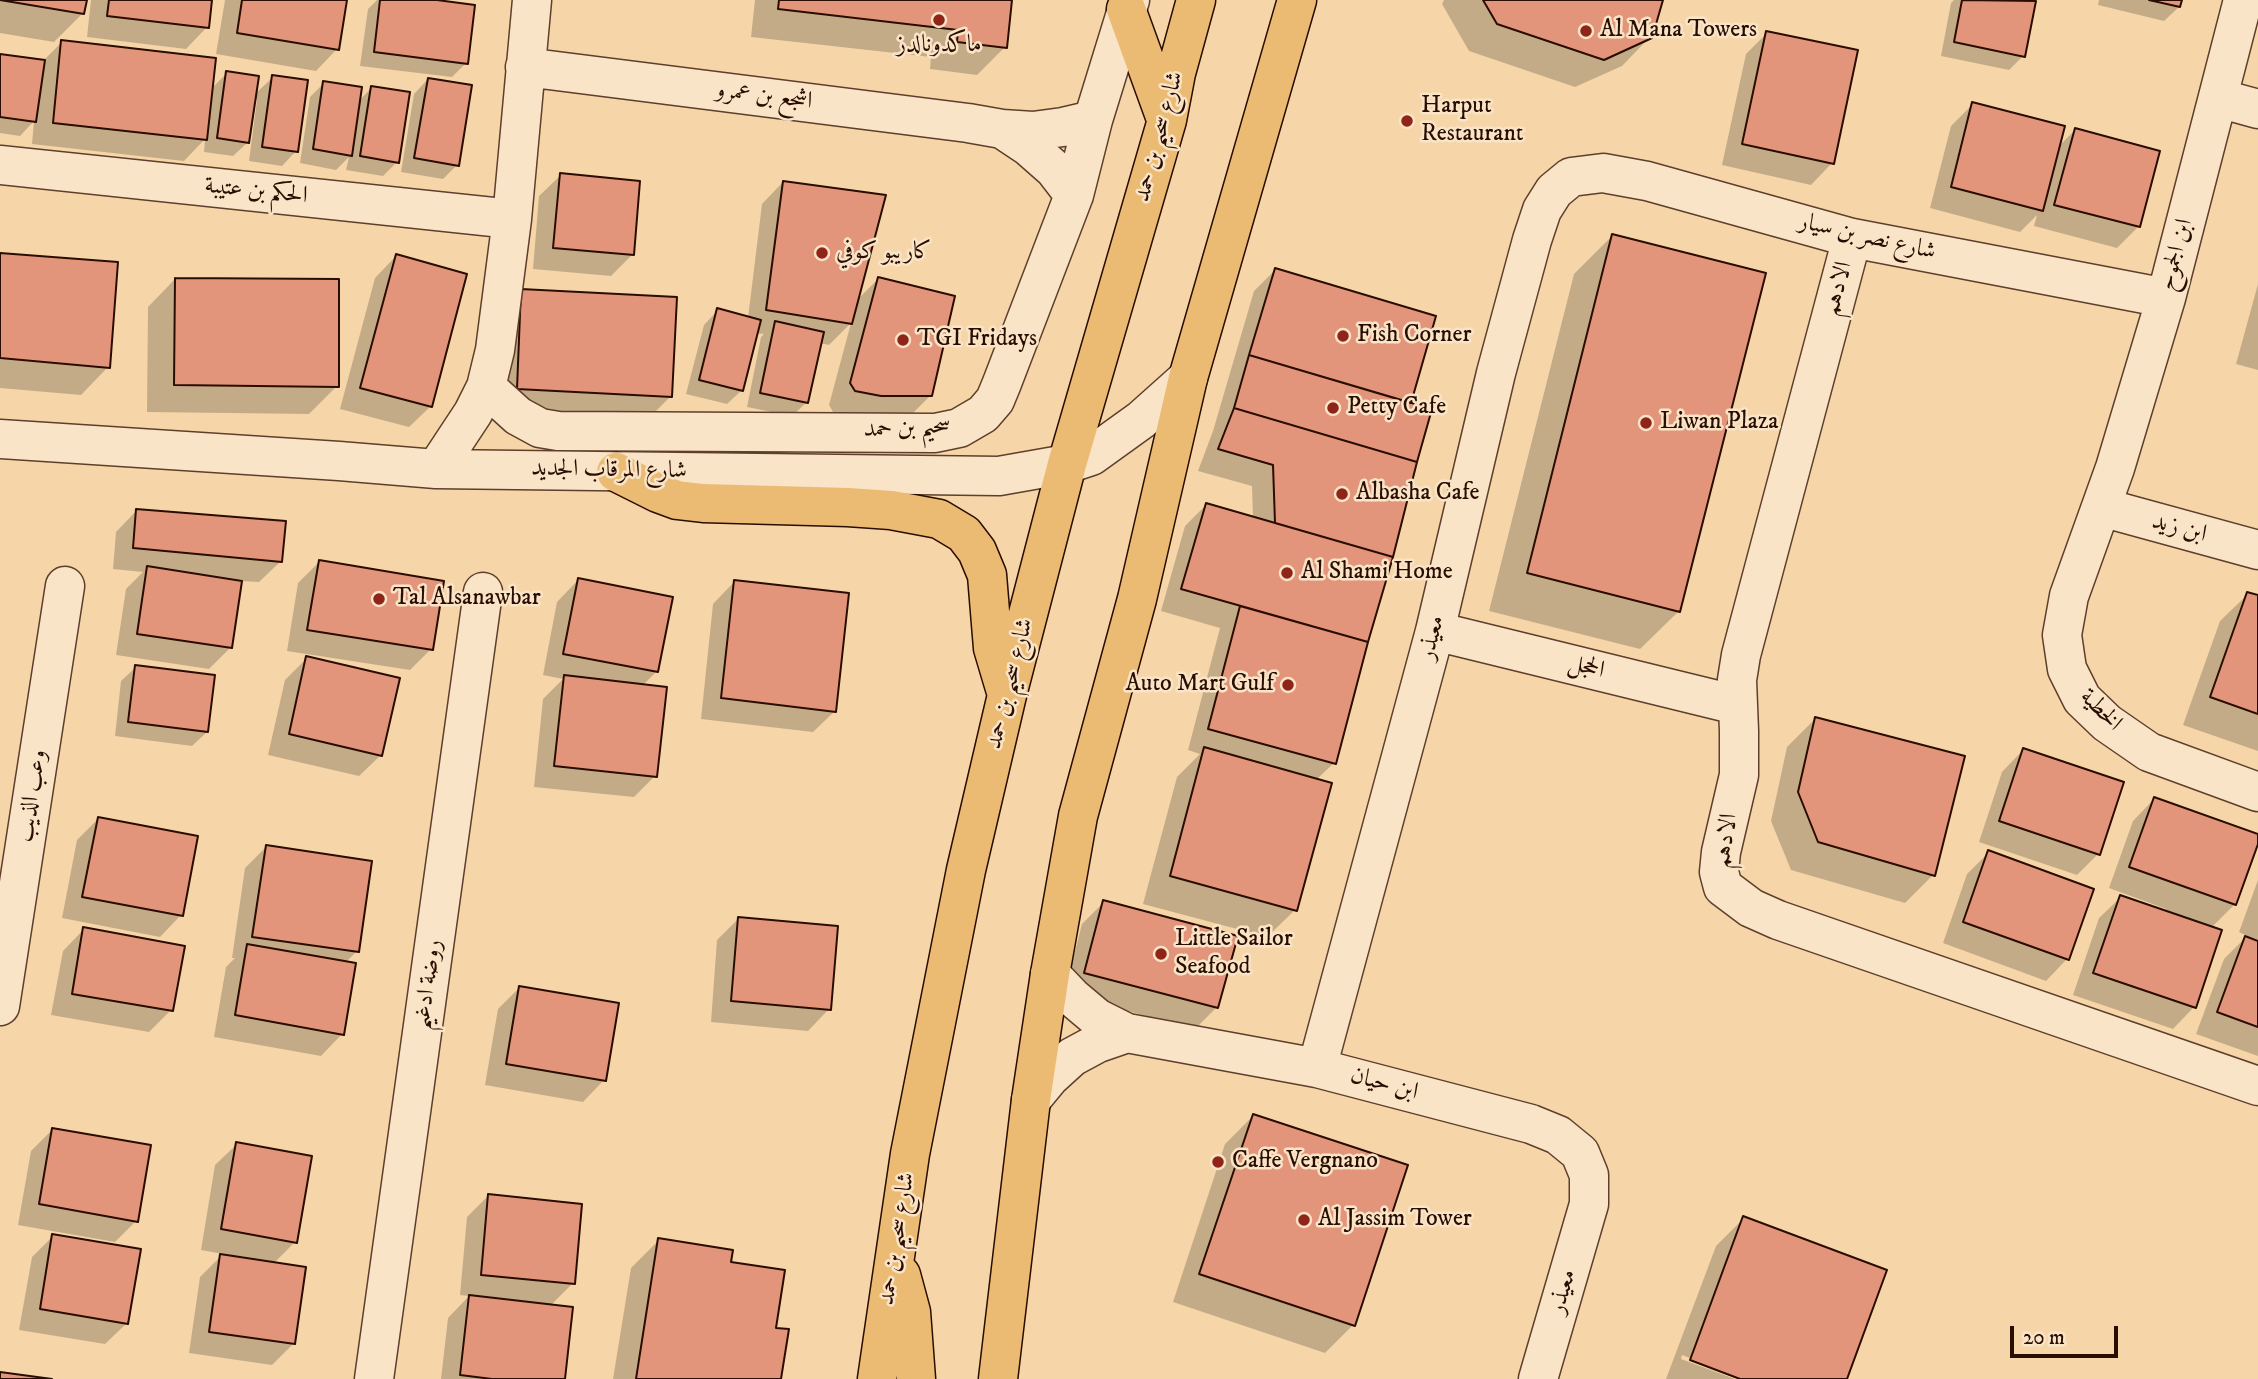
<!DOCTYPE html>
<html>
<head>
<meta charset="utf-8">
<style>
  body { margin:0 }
  #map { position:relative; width:2258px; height:1379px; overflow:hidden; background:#f6d6a9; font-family:"IM FELL DW Pica",serif }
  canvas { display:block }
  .scale { position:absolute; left:2010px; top:1326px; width:108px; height:32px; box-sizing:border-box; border:4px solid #2a0d01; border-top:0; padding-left:9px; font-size:21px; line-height:24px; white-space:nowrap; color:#2a0d01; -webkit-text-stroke:5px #f9e4c7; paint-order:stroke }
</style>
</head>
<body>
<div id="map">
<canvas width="2258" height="1379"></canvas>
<div class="scale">20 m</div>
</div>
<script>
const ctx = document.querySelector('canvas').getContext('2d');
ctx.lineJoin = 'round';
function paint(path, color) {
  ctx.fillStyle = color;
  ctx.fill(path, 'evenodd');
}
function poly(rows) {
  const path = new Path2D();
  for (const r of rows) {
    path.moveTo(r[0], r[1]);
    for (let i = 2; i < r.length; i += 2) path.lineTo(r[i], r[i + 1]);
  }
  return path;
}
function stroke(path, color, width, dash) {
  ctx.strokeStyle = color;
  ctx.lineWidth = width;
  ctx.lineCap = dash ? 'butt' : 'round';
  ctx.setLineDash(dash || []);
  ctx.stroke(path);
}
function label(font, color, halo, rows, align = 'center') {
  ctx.font = font + ' "IM FELL DW Pica",Amiri,serif';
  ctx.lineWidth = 5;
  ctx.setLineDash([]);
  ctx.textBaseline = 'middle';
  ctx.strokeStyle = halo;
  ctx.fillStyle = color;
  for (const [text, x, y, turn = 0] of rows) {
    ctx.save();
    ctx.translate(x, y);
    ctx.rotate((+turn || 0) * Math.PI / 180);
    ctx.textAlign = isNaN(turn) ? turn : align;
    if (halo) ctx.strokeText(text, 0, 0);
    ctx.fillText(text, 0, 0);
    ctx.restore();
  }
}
const shadow = poly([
  [0,0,85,0,82,14,54,42,0,33],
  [91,0,210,0,207,27,186,49,87,37],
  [225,0,345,0,337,49,316,71,216,54],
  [377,0,424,0,466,63,452,77,360,66,368,9],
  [755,0,1010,0,1005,47,977,75,930,69,931,57,751,37],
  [1444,0,1661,0,1650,37,1622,66,1575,87,1469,51,1442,4],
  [1954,0,2022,0,2034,3,2023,56,2009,70,1941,56,1951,3],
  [2099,0,2180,0,2179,7,2164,21,2098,5],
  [1767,33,1832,163,1811,185,1722,165,1746,54],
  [62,42,211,89,227,73,254,95,273,77,296,151,282,166,249,161,257,100,254,99,248,142,233,156,204,152,205,139,184,161,32,144,34,121,20,136,0,133,0,55,42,62],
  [428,79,457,165,443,179,401,172,414,94],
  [324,83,359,101,372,87,397,162,383,176,346,170,349,157,336,170,300,163,310,97],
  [1973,104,2058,147,2075,130,2139,226,2117,248,2034,226,2037,215,2020,232,1930,208,1951,126],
  [561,175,632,255,611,276,533,269,539,196],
  [783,182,857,300,878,279,931,395,909,417,858,417,833,412,829,405,851,323,829,345,819,343,807,402,792,416,747,407,761,337,764,334,756,333,742,390,727,404,686,394,704,325,718,310,748,318,762,204],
  [1612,236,1679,611,1640,649,1489,611,1574,274],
  [0,254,108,367,81,395,0,388],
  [396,256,431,406,409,427,340,409,375,278],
  [1275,270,1409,404,1430,410,1334,763,1316,780,1295,910,1267,937,1143,904,1177,777,1200,754,1188,750,1220,628,1161,611,1185,526,1206,505,1253,518,1252,486,1198,471,1213,431,1254,291],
  [175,279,337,386,309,414,147,412,148,307],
  [2258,284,2258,370,2236,364],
  [522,290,670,397,649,418,496,410],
  [137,510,281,561,259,582,241,581,231,647,209,669,116,655,126,589,143,572,113,569,116,532],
  [319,562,431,649,410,670,287,651,298,583],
  [578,580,657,671,642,686,655,776,634,797,534,787,543,699,563,679,543,675,557,602],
  [734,582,835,711,813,732,701,719,713,604],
  [2248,594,2258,597,2258,751,2183,725,2220,621],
  [307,658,381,755,359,776,268,755,285,680],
  [136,667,207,732,192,746,115,736,121,681],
  [1815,719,1933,875,1905,903,1791,870,1771,821,1787,747],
  [2023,750,2098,854,2077,875,1979,842,2002,772],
  [2154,799,2258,836,2235,904,2211,928,2194,1007,2173,1029,2073,995,2099,918,2121,897,2165,912,2166,909,2109,888,2133,821],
  [98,819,181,915,160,937,62,918,77,840],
  [266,847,357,951,345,963,342,1034,321,1056,214,1037,226,967,235,958,232,958,245,868],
  [1989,852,2067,959,2046,981,1943,943,1967,874],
  [2258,880,2258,1056,2196,1034,2224,959,2247,936,2239,932],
  [1104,902,1217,1007,1195,1029,1064,994,1082,924],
  [738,919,829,1009,808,1031,711,1022,717,940],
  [84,929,171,1010,149,1032,51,1015,63,951],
  [519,988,604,1080,583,1102,485,1085,498,1009],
  [1253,1116,1353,1325,1325,1353,1173,1302,1225,1144],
  [52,1130,136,1221,115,1242,18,1225,31,1151],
  [237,1144,295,1242,273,1264,293,1344,272,1365,189,1353,200,1277,223,1254,201,1250,215,1165],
  [488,1196,573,1283,550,1306,563,1379,441,1379,448,1318,469,1296,460,1295,467,1217],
  [1744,1218,1845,1379,1745,1379,1682,1355,1681,1359,1735,1379,1666,1379,1716,1246],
  [53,1236,127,1323,105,1344,19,1330,32,1257],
  [659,1240,729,1263,774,1329,779,1379,613,1379,631,1268]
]);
const building = poly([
  [0,0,87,0,84,14,0,0],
  [109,0,212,0,209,28,107,16,109,0],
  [242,0,347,0,339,50,237,33,242,0],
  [380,0,437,0,475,5,468,64,374,52,380,0],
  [779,0,1012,0,1007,48,957,42,958,30,778,9,779,0],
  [1483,0,1663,0,1652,38,1604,60,1497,24,1483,0],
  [1962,0,2036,1,2025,57,1954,42,1962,0],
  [2149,0,2182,0,2180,7,2149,0],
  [1766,31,1858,50,1834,164,1742,144,1766,31],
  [61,40,216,58,207,140,53,123,61,40],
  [0,54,45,60,36,122,0,117,0,54],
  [226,71,259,76,249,143,217,138,226,71],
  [272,75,308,80,298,152,262,147,272,75],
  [428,78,472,85,459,166,414,158,428,78],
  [323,81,362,87,352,156,313,149,323,81],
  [371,86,410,92,399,163,360,156,371,86],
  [1972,102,2065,126,2043,211,1951,187,1972,102],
  [2075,128,2160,151,2140,227,2054,205,2075,128],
  [560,173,640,181,634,255,553,248,560,173],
  [783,181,886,195,852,324,766,310,783,181],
  [1612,234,1766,273,1680,612,1527,573,1612,234],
  [0,253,118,262,110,368,0,358,0,253],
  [396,254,467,274,432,407,360,388,396,254],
  [1275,268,1436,316,1411,403,1249,355,1275,268],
  [878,277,955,296,932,396,881,396,855,391,850,383,878,277],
  [175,278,339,279,339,387,174,385,175,278],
  [521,289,677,297,672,397,517,389,521,289],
  [717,308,761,320,743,391,699,380,717,308],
  [775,321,824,332,808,403,760,393,775,321],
  [1249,355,1432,409,1417,462,1234,408,1249,355],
  [1234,408,1417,462,1393,557,1275,523,1273,465,1218,449,1234,408],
  [1206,503,1393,557,1368,642,1181,589,1206,503],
  [136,509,286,521,282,562,133,548,136,509],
  [319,560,444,581,433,650,307,630,319,560],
  [147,566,242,581,232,648,137,634,147,566],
  [578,578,673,597,658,672,563,654,578,578],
  [734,580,849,593,836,712,721,698,734,580],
  [2247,592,2258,595,2258,714,2210,697,2247,592],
  [1240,606,1368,642,1336,764,1208,729,1240,606],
  [306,656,400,678,382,756,289,734,306,656],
  [135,665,215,675,208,732,128,722,135,665],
  [564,675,667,687,657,777,554,766,564,675],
  [1815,717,1965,756,1935,876,1818,842,1798,792,1815,717],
  [1204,747,1332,783,1297,911,1170,876,1204,747],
  [2023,748,2124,782,2100,855,1999,821,2023,748],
  [2154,797,2258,834,2258,844,2236,905,2129,867,2154,797],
  [98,817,198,836,183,916,82,897,98,817],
  [266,845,372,861,359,952,252,937,266,845],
  [1988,850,2094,889,2069,960,1963,922,1988,850],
  [2120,895,2222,930,2196,1008,2093,973,2120,895],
  [1103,900,1238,936,1218,1008,1084,973,1103,900],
  [738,917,838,926,831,1010,731,1001,738,917],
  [83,927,185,946,173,1011,72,994,83,927],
  [2245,936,2258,941,2258,1027,2217,1012,2245,936],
  [247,944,356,963,344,1035,235,1015,247,944],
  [519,986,619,1003,606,1081,506,1064,519,986],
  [1253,1114,1408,1165,1355,1326,1199,1274,1253,1114],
  [52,1128,151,1145,138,1222,39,1204,52,1128],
  [236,1142,312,1156,297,1243,221,1229,236,1142],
  [488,1194,582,1204,575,1284,481,1275,488,1194],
  [1743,1216,1887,1270,1847,1379,1740,1379,1690,1360,1743,1216],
  [52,1234,141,1249,128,1324,40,1309,52,1234],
  [658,1238,733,1250,731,1262,785,1270,776,1328,789,1329,781,1379,636,1379,658,1238],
  [220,1254,306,1267,295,1344,209,1332,220,1254],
  [469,1295,573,1307,565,1379,492,1379,460,1375,469,1295],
  [0,1372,52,1379,0,1379,0,1372]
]);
const minor = poly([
  [2243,0,2166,298,2115,468,2069,596,2062,635,2067,669,2082,699,2107,723,2149,752,2258,792],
  [525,67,968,123,1002,129,1033,131,1063,127,1093,120],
  [2218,98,2258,109],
  [1002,129,1029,147,1054,169,1074,195],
  [0,165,512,219],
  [1852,238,1741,655,1737,680,1739,731,1739,775,1721,852,1719,872,1723,887,1751,908,1778,920,2258,1086],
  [486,387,518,416,540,428,558,431,935,433,959,428,983,414,995,400,1002,383,1074,195,1093,120,1130,0],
  [0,439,339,461,436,469,999,476,1067,464,1091,456,1141,420,1188,378],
  [436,469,473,413,486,387,495,350,512,219,532,0],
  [2101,507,2258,550],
  [1435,631,1737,705],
  [1050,974,1072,997,1097,1018,1127,1033,1317,1068,1531,1124,1558,1135,1580,1153,1589,1175,1589,1204,1538,1379],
  [0,1006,65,586],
  [1317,1068,1435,631,1496,373,1532,240,1542,210,1554,191,1571,177,1603,173,1647,181,1852,238,2166,298],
  [1031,1100,1050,1077,1072,1057,1098,1043,1127,1033],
  [374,1379,483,592]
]);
const highway = poly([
  [1126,9,1166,119],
  [616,472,658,493,677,500,703,503,848,507,891,510,939,519,964,534,977,551,987,575,993,648,1007,695],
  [901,1275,911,1312,916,1379],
  [877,1379,910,1154,966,870,1007,695,1067,464,1167,120,1176,73,1196,0],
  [998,1379,1031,1100,1050,974,1078,816,1137,599,1188,378,1297,0]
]);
const markers = [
  [939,20,7,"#8f2418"],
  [1586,31,7,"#8f2418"],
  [1407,121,7,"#8f2418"],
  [822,253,7,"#8f2418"],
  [1343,336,7,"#8f2418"],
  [903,340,7,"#8f2418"],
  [1333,408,7,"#8f2418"],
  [1646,423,7,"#8f2418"],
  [1342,494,7,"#8f2418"],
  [1287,573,7,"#8f2418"],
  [379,599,7,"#8f2418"],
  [1288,685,7,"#8f2418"],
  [1161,954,7,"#8f2418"],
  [1218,1162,7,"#8f2418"],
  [1304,1220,7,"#8f2418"]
];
const poiNames = [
  ["Al Mana Towers",1600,31],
  ["ماكدونالدز",939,46,"center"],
  ["Harput",1421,107],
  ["Restaurant",1421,135],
  ["كاريبو كوفي",836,253],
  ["Fish Corner",1357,336],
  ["TGI Fridays",917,340],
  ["Petty Cafe",1347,408],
  ["Liwan Plaza",1660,423],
  ["Albasha Cafe",1356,494],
  ["Al Shami Home",1301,573],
  ["Tal Alsanawbar",393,599],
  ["Auto Mart Gulf",1274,685,"right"],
  ["Little Sailor",1175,940],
  ["Seafood",1175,968],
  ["Caffe Vergnano",1232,1162],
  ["Al Jassim Tower",1318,1220]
];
const streetNames = [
  ["اشجع بن عمرو",764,97,7],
  ["شارع سحيم بن حمد",1160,137,-75],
  ["الحكم بن عتيبة",256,192,6],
  ["شارع نصر بن سيار",1867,238,13],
  ["ابن الجموح",2177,255,-75],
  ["الادهم",1839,289,-75],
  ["سحيم بن حمد",907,429,-3],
  ["شارع المرقاب الجديد",609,471,1],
  ["ابن زيد",2179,529,15],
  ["معيذر",1433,638,-76],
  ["الحجل",1586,668,14],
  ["شارع سحيم بن حمد",1011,684,-76],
  ["الخطية",2100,711,45],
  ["وعب الذيب",33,796,-81],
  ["الادهم",1727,841,-82],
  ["روضة ادغيم",429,985,-82],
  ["ابن حيان",1384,1085,15],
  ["شارع سحيم بن حمد",898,1239,-81],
  ["معيذر",1564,1292,-74]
];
paint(shadow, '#0003');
paint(building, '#e3957c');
stroke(building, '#2a0d01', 2);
stroke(minor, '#5d3f2b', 41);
stroke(highway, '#2a0d01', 41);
stroke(minor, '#f9e4c7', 38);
stroke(highway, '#ebbb74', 38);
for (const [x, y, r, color] of markers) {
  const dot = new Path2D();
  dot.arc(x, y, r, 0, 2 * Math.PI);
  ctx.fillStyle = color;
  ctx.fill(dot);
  stroke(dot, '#f9e4c7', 2.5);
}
label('24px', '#2a0d01', '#f9e4c7', poiNames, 'left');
label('24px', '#2a0d01', '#f9e4c7', streetNames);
</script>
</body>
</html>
